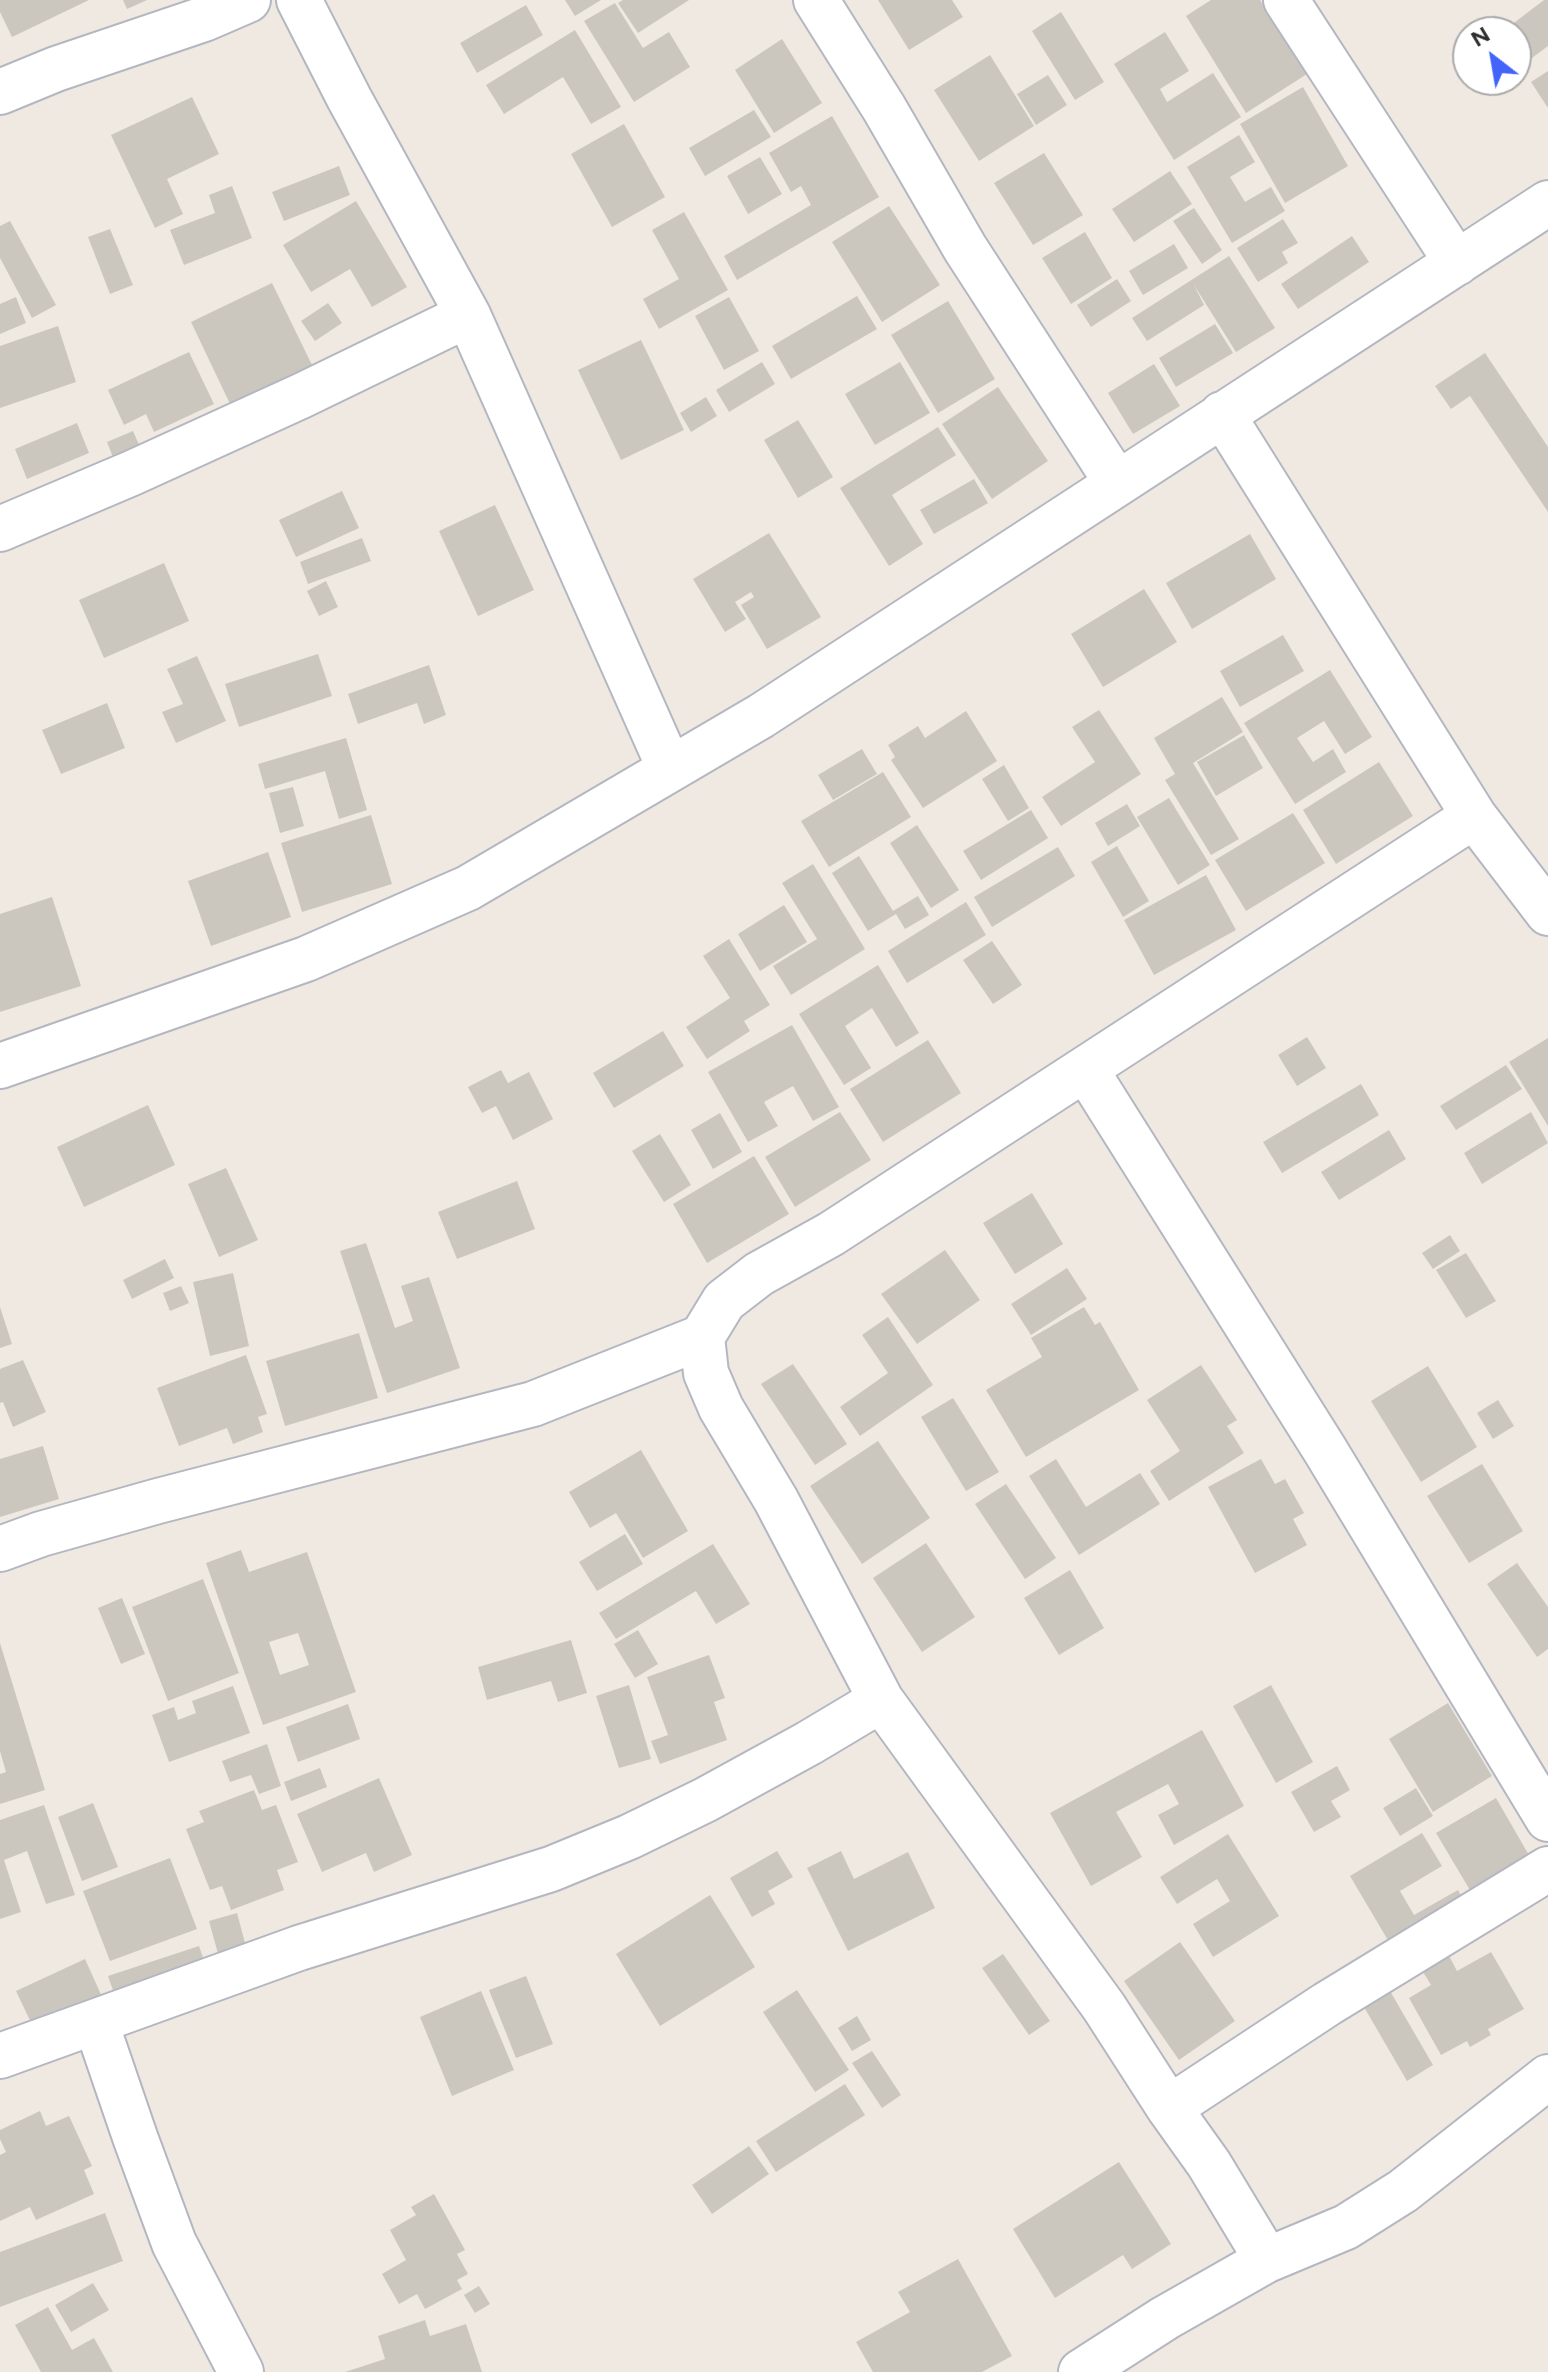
<!DOCTYPE html>
<html>
<head>
<meta charset="utf-8">
<style>
  body { margin:0 }
  #map { position:relative; width:1548px; height:2372px; overflow:hidden; background:#efe9e1; font-family:Figtree,sans-serif }
  canvas { display:block }
  .north { position:absolute; left:1452px; top:16px; width:80px; height:80px; box-sizing:border-box; background:#fff; border:2px solid #ababab; border-radius:50%; rotate:329deg; font-size:22px; font-weight:700; line-height:32px; text-align:center; color:#2e2e2e }
  .north::after { content:''; display:block; margin:auto; width:28px; height:36px; background:#4264fb; clip-path:polygon(50% 0,100% 100%,50% 72%,0 100%) }
</style>
</head>
<body>
<div id="map">
<canvas width="1548" height="2372"></canvas>
<div class="north">N</div>
</div>
<script>
const ctx = document.querySelector('canvas').getContext('2d');
ctx.lineJoin = 'round';
function paint(path, color) {
  ctx.fillStyle = color;
  ctx.fill(path, 'evenodd');
}
function poly(rows) {
  const path = new Path2D();
  for (const r of rows) {
    path.moveTo(r[0], r[1]);
    for (let i = 2; i < r.length; i += 2) path.lineTo(r[i], r[i + 1]);
  }
  return path;
}
function stroke(path, color, width, dash) {
  ctx.strokeStyle = color;
  ctx.lineWidth = width;
  ctx.lineCap = dash ? 'butt' : 'round';
  ctx.setLineDash(dash || []);
  ctx.stroke(path);
}
const building = poly([
  [0,0,89,0,12,37,0,12],
  [123,0,147,0,127,9],
  [565,0,601,0,575,16],
  [623,0,689,0,638,33,618,3],
  [878,0,952,0,963,17,909,50],
  [1211,0,1260,0,1307,74,1246,113,1186,16],
  [1544,0,1548,0,1548,46,1517,69,1516,32,1502,32],
  [615,3,643,48,669,32,690,67,634,102,584,21],
  [526,5,543,35,477,73,460,43],
  [1061,12,1104,82,1075,100,1032,31],
  [575,30,621,107,591,124,563,77,504,114,486,85],
  [1165,32,1189,71,1160,89,1167,102,1213,73,1241,117,1174,160,1114,64],
  [782,39,822,103,774,133,735,70],
  [990,55,1034,126,979,161,934,90],
  [1548,71,1548,108,1531,82],
  [1048,75,1067,105,1036,125,1017,94],
  [1303,87,1348,166,1285,203,1240,124],
  [192,97,219,154,167,179,183,214,155,228,111,135],
  [754,110,771,137,705,176,689,148],
  [832,116,879,197,737,280,724,256,811,205,801,186,791,192,769,153],
  [624,124,665,197,612,227,571,154],
  [1239,135,1255,162,1230,177,1245,202,1271,187,1285,211,1232,243,1187,167],
  [1044,153,1083,215,1033,245,994,183],
  [760,157,782,194,748,214,727,176],
  [339,166,350,195,284,221,272,192],
  [1170,171,1192,204,1134,242,1112,209],
  [232,186,252,238,184,265,170,230,215,213,209,195],
  [356,201,407,287,372,307,350,269,311,292,283,245],
  [889,206,940,285,882,322,832,242],
  [1194,208,1222,250,1202,264,1173,221],
  [684,212,728,290,659,329,643,299,679,279,652,230],
  [1283,219,1298,243,1282,252,1288,263,1258,282,1237,248],
  [10,221,56,305,32,318,0,258,0,226],
  [110,229,133,285,110,294,88,237],
  [1085,232,1112,278,1071,304,1042,258],
  [1352,236,1369,262,1298,309,1281,284],
  [1174,244,1188,268,1143,295,1129,271],
  [1229,256,1275,328,1236,352,1194,285,1204,305,1147,341,1132,318],
  [1117,279,1131,301,1091,327,1077,305],
  [272,283,313,367,231,406,191,322],
  [857,296,877,329,791,379,772,346],
  [16,297,26,323,0,334,0,304],
  [729,297,759,351,724,370,695,316],
  [948,301,995,379,938,413,891,335],
  [328,303,342,323,315,341,301,321],
  [1215,324,1233,353,1176,387,1159,358],
  [58,326,76,382,0,408,0,346],
  [641,340,684,430,621,460,578,370],
  [189,352,214,404,154,432,146,414,124,425,108,390],
  [1485,353,1548,447,1548,512,1470,396,1451,409,1435,386],
  [762,362,775,384,729,412,716,390],
  [900,362,930,413,875,445,845,394],
  [1154,364,1180,406,1133,434,1108,393],
  [998,387,1048,461,992,499,942,424],
  [706,397,717,416,691,432,680,413],
  [798,420,833,477,798,498,764,440],
  [77,423,89,453,27,479,15,449],
  [938,427,956,455,892,495,923,544,889,566,840,488],
  [133,431,143,454,116,465,107,442],
  [974,479,988,503,934,534,920,510],
  [342,491,359,528,296,557,279,520],
  [495,505,534,590,478,616,439,531],
  [769,533,821,617,767,649,741,605,754,597,751,592,735,602,746,619,725,632,693,579],
  [1250,534,1276,579,1192,629,1166,583],
  [362,538,371,561,308,584,300,562],
  [164,563,189,621,104,658,79,600],
  [326,581,338,607,319,616,307,591],
  [1144,589,1177,642,1103,687,1071,634],
  [1283,635,1304,671,1240,707,1220,671],
  [318,654,332,696,239,727,225,684],
  [197,656,226,721,176,743,162,712,183,704,167,669],
  [429,665,446,715,424,724,417,703,358,724,348,694],
  [1330,670,1372,737,1345,754,1324,721,1297,738,1313,762,1333,749,1346,772,1295,804,1244,723],
  [1222,697,1243,732,1193,763,1239,839,1211,855,1165,780,1175,774,1154,738],
  [107,703,125,748,61,774,42,730],
  [1099,710,1141,774,1061,826,1042,797,1095,762,1072,727],
  [966,711,997,761,923,808,891,760,895,757,888,745,918,726,925,738],
  [1244,735,1263,768,1216,796,1197,762],
  [346,738,367,810,339,819,325,771,265,789,258,764],
  [862,749,877,774,833,800,818,775],
  [1379,762,1413,816,1336,864,1303,810],
  [1004,765,1029,808,1008,821,982,779],
  [883,772,911,817,829,867,801,821],
  [293,787,304,826,280,833,269,793],
  [1169,798,1210,865,1178,885,1137,817],
  [1127,804,1140,826,1108,846,1095,823],
  [1031,810,1048,838,981,880,963,851],
  [1293,813,1325,863,1246,911,1215,860],
  [371,815,392,884,302,912,281,843],
  [917,825,959,890,931,908,890,843],
  [1117,846,1149,901,1123,917,1091,862],
  [1058,847,1075,876,992,927,974,897],
  [268,852,291,917,211,946,188,881],
  [859,856,893,911,918,896,929,915,905,929,896,914,868,931,832,873],
  [813,864,865,949,791,995,773,966,817,939,782,883],
  [1206,875,1236,930,1154,975,1124,920],
  [52,897,81,986,0,1012,0,914],
  [966,902,986,935,907,983,888,951],
  [784,905,807,942,760,971,738,934],
  [729,939,770,1005,744,1021,750,1031,707,1059,686,1027,730,998,703,956],
  [992,941,1022,985,993,1004,963,960],
  [878,965,919,1033,896,1047,872,1008,845,1026,871,1068,844,1085,799,1014],
  [792,1025,839,1107,813,1121,793,1086,764,1102,778,1126,748,1142,708,1072],
  [663,1031,684,1066,614,1108,593,1073],
  [1307,1037,1326,1068,1297,1086,1278,1055],
  [1548,1038,1548,1126,1509,1062],
  [928,1040,961,1093,883,1142,850,1089],
  [1506,1065,1522,1089,1456,1130,1440,1106],
  [501,1070,508,1083,529,1072,553,1119,513,1140,496,1106,482,1113,468,1087],
  [1361,1084,1379,1115,1282,1173,1263,1142],
  [148,1105,175,1165,84,1207,57,1147],
  [840,1112,871,1160,795,1207,765,1157],
  [1531,1112,1548,1143,1482,1184,1464,1153],
  [720,1113,742,1152,713,1169,691,1130],
  [1389,1130,1406,1159,1339,1200,1321,1172],
  [660,1134,691,1185,664,1202,632,1151],
  [754,1156,789,1214,707,1263,673,1204],
  [226,1168,258,1240,219,1257,188,1184],
  [517,1181,535,1229,457,1259,438,1212],
  [1032,1193,1063,1244,1015,1274,983,1223],
  [1450,1235,1460,1251,1433,1269,1422,1253],
  [366,1243,395,1328,413,1321,401,1286,429,1277,460,1368,387,1393,340,1251],
  [945,1250,980,1300,917,1344,881,1294],
  [1466,1253,1496,1301,1466,1318,1436,1270],
  [165,1259,174,1278,132,1299,123,1280],
  [1067,1268,1087,1299,1031,1335,1011,1304],
  [233,1273,249,1346,210,1356,193,1282],
  [181,1286,189,1303,170,1311,163,1293],
  [0,1307,12,1344,0,1348],
  [1084,1307,1095,1325,1100,1322,1139,1390,1026,1457,986,1390,1042,1357,1031,1338],
  [888,1317,933,1385,860,1436,840,1407,888,1373,862,1335],
  [359,1333,378,1398,285,1426,266,1361],
  [246,1355,267,1414,258,1417,263,1432,233,1444,227,1428,179,1446,157,1388],
  [23,1360,46,1412,13,1427,3,1402,0,1403,0,1369],
  [793,1364,847,1444,815,1465,761,1384],
  [1201,1365,1237,1420,1227,1426,1244,1453,1169,1501,1150,1471,1180,1451,1147,1400],
  [1428,1366,1477,1447,1421,1482,1371,1401],
  [953,1398,999,1472,966,1491,921,1417],
  [1498,1400,1514,1426,1493,1439,1477,1413],
  [878,1441,930,1518,862,1564,810,1486],
  [43,1446,59,1499,0,1517,0,1459],
  [641,1450,688,1531,643,1558,616,1513,590,1528,569,1492],
  [1056,1459,1086,1507,1140,1473,1160,1504,1079,1555,1029,1476],
  [1261,1459,1275,1484,1285,1479,1304,1513,1293,1519,1307,1545,1255,1573,1208,1487],
  [1482,1464,1523,1531,1469,1563,1427,1496],
  [1006,1484,1056,1558,1025,1579,975,1504],
  [625,1534,643,1564,597,1591,579,1562],
  [926,1543,975,1617,922,1652,873,1578],
  [713,1544,750,1604,716,1624,696,1591,616,1639,599,1613],
  [241,1550,249,1572,307,1552,356,1692,263,1725,206,1563],
  [298,1633,309,1665,280,1675,269,1642],
  [1517,1563,1548,1607,1548,1649,1537,1657,1487,1584],
  [1070,1570,1104,1628,1059,1655,1024,1598],
  [203,1579,239,1673,168,1701,132,1607],
  [122,1598,145,1654,121,1664,98,1608],
  [638,1630,658,1664,635,1678,614,1644],
  [571,1640,587,1693,558,1702,551,1681,487,1700,478,1667],
  [0,1643,45,1790,0,1804,0,1774,6,1772,0,1751],
  [709,1655,725,1698,714,1702,727,1740,660,1764,651,1741,668,1735,647,1677],
  [629,1685,651,1759,619,1768,596,1696],
  [1271,1685,1313,1762,1276,1783,1233,1706],
  [233,1686,250,1733,169,1762,152,1715,174,1707,178,1720,196,1713,192,1701],
  [1448,1703,1492,1776,1433,1812,1389,1739],
  [348,1704,360,1739,298,1762,286,1727],
  [1202,1730,1244,1806,1174,1845,1158,1815,1179,1804,1168,1784,1116,1812,1142,1857,1091,1886,1050,1813],
  [267,1744,281,1786,259,1794,251,1775,230,1782,222,1761],
  [1337,1766,1350,1790,1331,1801,1341,1817,1314,1832,1291,1792],
  [320,1768,327,1787,291,1801,284,1782],
  [379,1778,412,1855,374,1872,366,1853,322,1872,297,1814],
  [1416,1788,1433,1816,1400,1836,1383,1808],
  [254,1790,262,1810,276,1805,298,1862,277,1870,284,1890,231,1910,222,1886,210,1890,186,1829,204,1822,199,1811],
  [1496,1798,1545,1883,1486,1917,1436,1833],
  [93,1803,118,1867,82,1881,58,1817],
  [44,1805,75,1895,46,1904,27,1851,4,1860,21,1912,0,1919,0,1820],
  [1422,1833,1442,1866,1400,1891,1414,1915,1458,1890,1475,1921,1402,1964,1350,1876],
  [1228,1834,1279,1916,1213,1957,1193,1924,1230,1901,1217,1879,1177,1904,1160,1877],
  [777,1851,793,1877,768,1891,775,1904,752,1917,730,1878],
  [841,1851,854,1879,908,1852,935,1908,848,1951,807,1868],
  [170,1858,197,1929,110,1961,83,1891],
  [710,1895,755,1967,660,2026,616,1954],
  [237,1913,248,1954,220,1961,209,1921],
  [1180,1942,1235,2021,1179,2060,1124,1981],
  [199,1946,209,1975,118,2005,108,1976],
  [1447,1952,1457,1971,1491,1952,1524,2009,1488,2029,1491,2035,1470,2047,1467,2041,1441,2055,1409,1998,1431,1985,1420,1967],
  [1003,1954,1050,2021,1029,2035,982,1968],
  [85,1959,103,1999,35,2031,16,1991],
  [526,1976,553,2044,516,2058,489,1990],
  [797,1990,849,2070,815,2092,763,2012],
  [481,1991,514,2070,452,2096,420,2017],
  [1390,1991,1433,2065,1407,2081,1364,2007],
  [857,2016,871,2040,852,2051,838,2028],
  [872,2051,901,2095,882,2108,852,2063],
  [845,2084,865,2115,776,2172,756,2141],
  [40,2111,46,2126,69,2116,92,2166,84,2170,94,2194,36,2220,30,2207,0,2221,0,2155,6,2152,0,2139,0,2130],
  [749,2146,769,2174,712,2214,692,2185],
  [1119,2162,1171,2244,1132,2269,1123,2255,1055,2298,1013,2229],
  [434,2194,465,2250,457,2254,468,2274,457,2280,462,2289,425,2309,417,2294,399,2304,382,2274,406,2260,390,2230,416,2215,411,2207],
  [105,2213,123,2261,0,2307,0,2252],
  [958,2259,1012,2356,982,2372,873,2372,856,2342,910,2312,898,2292],
  [93,2283,109,2310,71,2332,55,2305],
  [479,2286,490,2304,475,2313,464,2295],
  [48,2307,72,2350,94,2338,113,2372,41,2372,15,2325],
  [425,2320,430,2336,466,2324,482,2372,345,2372,385,2359,378,2336]
]);
const minor = poly([
  [299,0,349,98,468,315,669,767],
  [816,0,884,108,965,248,1117,483],
  [1286,0,1457,263],
  [0,92,56,69,204,19,248,0],
  [1222,414,1474,816,1548,913],
  [0,529,132,473,301,396,468,315],
  [0,1066,306,959,468,888,761,716,1548,203],
  [1086,1070,1325,1450,1548,1819],
  [0,1549,41,1534,158,1501,533,1404,702,1337],
  [96,2023,135,2137,174,2243,241,2372],
  [0,2056,299,1948,551,1869,629,1837,705,1800,809,1743,881,1700],
  [1169,2108,1327,2004,1548,1869],
  [1267,2260,1209,2164,1169,2108,1104,2007,881,1700,776,1500,721,1408,706,1373,702,1337,724,1301,759,1274,831,1234,1474,816],
  [1081,2372,1165,2318,1267,2260,1346,2227,1403,2191,1548,2077]
]);
paint(building, '#cbc7bf');
stroke(minor, '#b4b7c1', 48);
stroke(minor, '#fff', 44);
</script>
</body>
</html>
